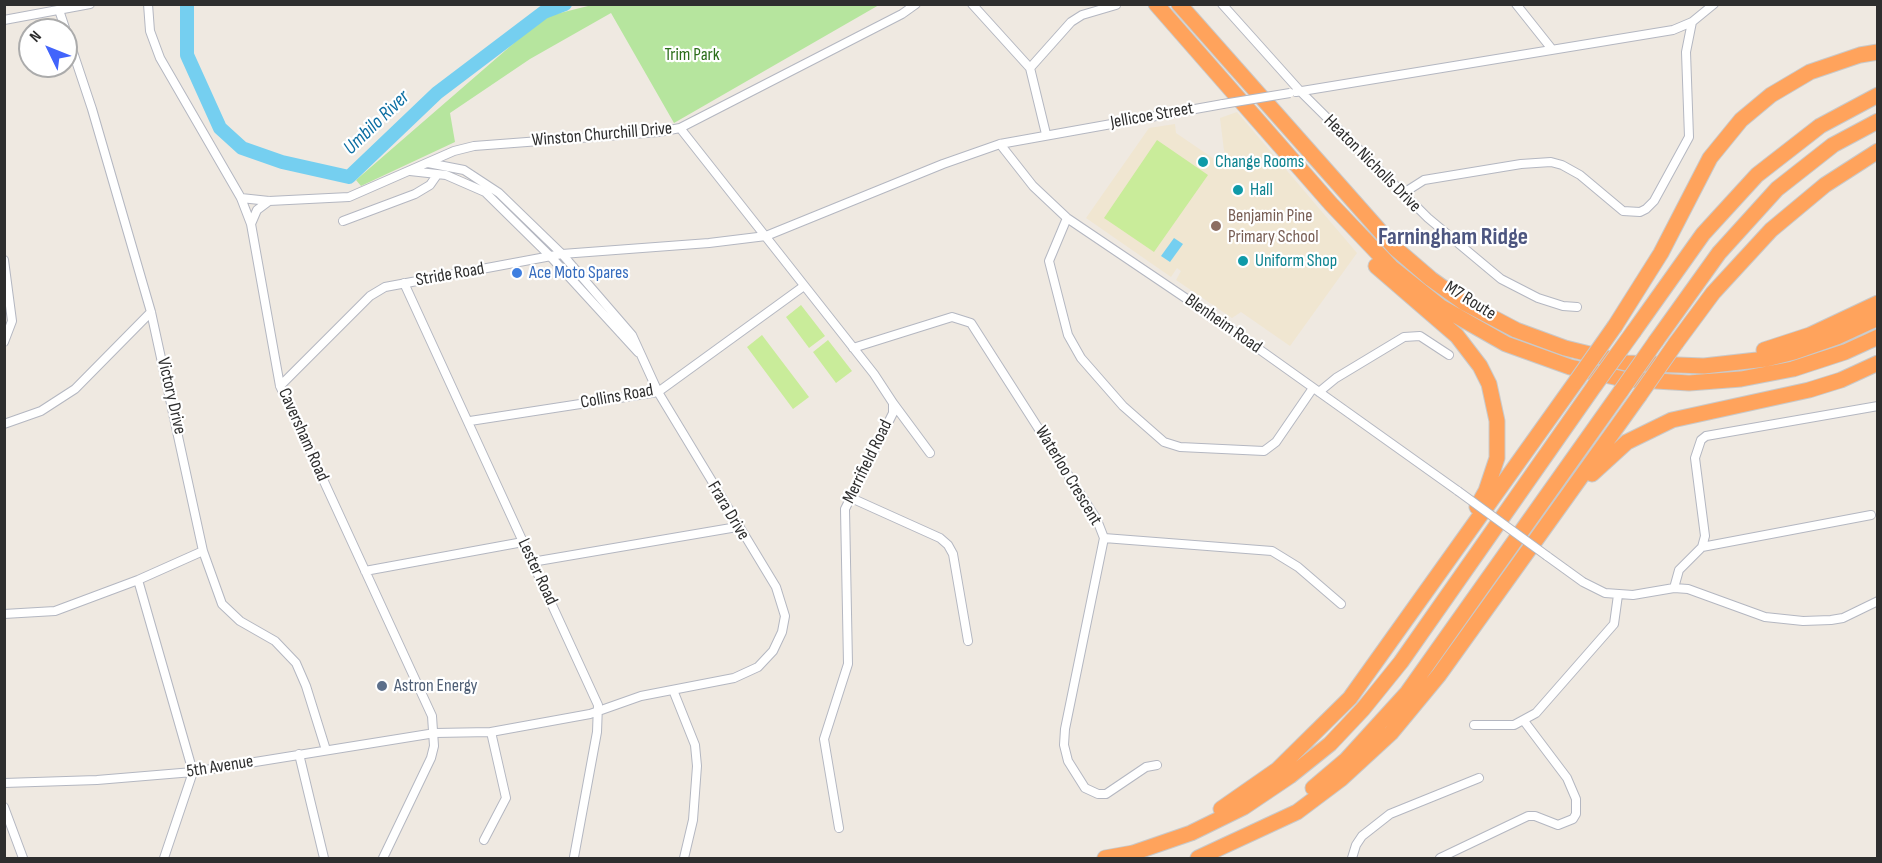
<!DOCTYPE html>
<html>
<head>
<meta charset="utf-8">
<style>
  body { margin:0 }
  #map { position:relative; width:1882px; height:863px; overflow:hidden; background:#efe9e1; font-family:"Sofia Sans Condensed",sans-serif }
  canvas { display:block }
  .frame { position:absolute; inset:0; border:6px solid #2e2e2e; pointer-events:none }
  .north { position:absolute; left:18px; top:18px; width:60px; height:60px; box-sizing:border-box; background:#fff; border:2px solid #ababab; border-radius:50%; rotate:313deg; font-size:16px; font-weight:700; line-height:24px; text-align:center; color:#2e2e2e }
  .north::after { content:''; display:block; margin:auto; width:21px; height:27px; background:#4264fb; clip-path:polygon(50% 0,100% 100%,50% 72%,0 100%) }
</style>
</head>
<body>
<div id="map">
<canvas width="1882" height="863"></canvas>
<div class="frame"></div>
<div class="north">N</div>
</div>
<script>
const ctx = document.querySelector('canvas').getContext('2d');
ctx.lineJoin = 'round';
function paint(path, color) {
  ctx.fillStyle = color;
  ctx.fill(path, 'evenodd');
}
function poly(rows) {
  const path = new Path2D();
  for (const r of rows) {
    path.moveTo(r[0], r[1]);
    for (let i = 2; i < r.length; i += 2) path.lineTo(r[i], r[i + 1]);
  }
  return path;
}
function stroke(path, color, width, dash) {
  ctx.strokeStyle = color;
  ctx.lineWidth = width;
  ctx.lineCap = dash ? 'butt' : 'round';
  ctx.setLineDash(dash || []);
  ctx.stroke(path);
}
function label(font, color, halo, rows, align = 'center') {
  ctx.font = font + ' "Sofia Sans Condensed",sans-serif';
  ctx.lineWidth = 4.5;
  ctx.setLineDash([]);
  ctx.textBaseline = 'middle';
  ctx.strokeStyle = halo;
  ctx.fillStyle = color;
  for (const [text, x, y, turn = 0] of rows) {
    ctx.save();
    ctx.translate(x, y);
    ctx.rotate((+turn || 0) * Math.PI / 180);
    ctx.textAlign = isNaN(turn) ? turn : align;
    if (halo) ctx.strokeText(text, 0, 0);
    ctx.fillText(text, 0, 0);
    ctx.restore();
  }
}
const education = poly([
  [1237,112,1357,253,1290,346,1241,312,1232,318,1176,280,1181,271,1177,268,1171,277,1086,218,1149,128,1175,124,1176,133,1226,167,1220,118]
]);
const green = poly([
  [592,5,879,5,674,123,611,13,530,59,450,113,455,142,361,186,356,180,544,17]
]);
const pitch = poly([
  [1157,140,1208,175,1154,252,1104,218],
  [801,305,825,336,809,348,786,317],
  [762,335,809,397,793,409,747,347],
  [828,340,852,371,836,383,813,352]
]);
const water = poly([
  [1174,238,1183,244,1170,262,1161,256]
]);
const river = poly([
  [187,4,187,55,220,128,242,148,282,162,349,177,437,93,544,12,565,4]
]);
const street = poly([
  [148,4,150,31,160,58,241,198,251,224,280,386,432,716,434,746,431,758,383,858],
  [972,4,1030,68,1046,134],
  [1222,4,1300,91,1428,218,1501,279,1538,298,1563,306,1577,307],
  [1516,4,1551,48],
  [59,10,92,109,151,312,203,551,222,604,240,621,275,641,296,663,306,686,326,750],
  [4,20,90,4],
  [1030,68,1071,22,1082,15,1116,5],
  [1296,92,1673,30,1692,22,1714,4],
  [680,128,874,374,893,403,893,413,845,509,848,664,824,739,839,828],
  [1000,144,1033,186,1067,218,1221,322,1458,491],
  [410,171,446,175,485,192,551,257,638,352],
  [1402,194,1424,180,1521,164,1551,162,1562,165,1580,175,1623,211,1640,212,1646,209,1654,201,1689,137,1686,52,1692,22],
  [241,198,269,201,349,197,454,151,474,146,659,132,680,128,902,14,916,4],
  [1067,218,1049,261,1068,335,1081,358,1123,406,1164,442,1180,447,1264,451,1276,442,1313,388],
  [343,221,415,194,430,185,437,175],
  [251,224,257,210,269,201],
  [4,260,12,321,4,342],
  [404,283,598,705,597,732,574,857],
  [853,348,952,317,971,323,1097,520,1104,538,1065,729,1064,745,1068,761,1085,788,1098,794,1106,794,1146,767,1157,765],
  [280,386,370,296,385,287,562,254,709,243,766,236,943,164,1000,144,1223,104],
  [1319,392,1336,378,1404,337,1420,336,1449,355],
  [893,403,930,453],
  [470,421,658,392,804,286],
  [4,424,41,411,75,389,151,312],
  [849,497,940,538,948,545,953,554,968,641],
  [1104,538,1272,551,1298,567,1341,604],
  [1702,547,1705,536,1695,458,1701,440,1706,436,1878,406],
  [1547,556,1583,582,1605,593,1633,595,1674,588,1688,589,1765,617,1803,621,1831,620,1843,618,1878,601],
  [532,562,737,527],
  [365,571,523,542],
  [138,580,193,772,164,858],
  [1674,588,1679,570,1702,547,1871,515],
  [4,614,55,611,138,580,203,551],
  [673,690,695,745,697,766,693,820,684,858],
  [1474,725,1514,725,1536,713,1614,624,1618,595],
  [299,754,324,858],
  [4,783,97,780,193,772,435,733,491,732,590,714,641,696,734,678,758,667,773,651,782,632,785,616,776,587,658,392,632,335,562,254,499,193,464,170,428,163],
  [4,807,23,858],
  [484,840,506,798,491,732],
  [1352,858,1356,845,1362,836,1390,814,1479,778],
  [1440,858,1528,816,1535,816,1558,825,1573,819,1576,814,1576,799,1567,778,1524,721]
]);
const highway = poly([
  [1156,4,1331,204,1391,267,1441,307,1506,344,1570,367,1623,379,1689,383,1741,379,1793,369,1845,352,1878,337],
  [1179,4,1395,248,1431,279,1463,302,1516,330,1565,348,1626,363,1704,366,1766,359,1794,352,1837,337,1878,318],
  [1376,266,1457,336,1480,366,1489,384,1497,421,1497,458,1486,491,1477,507],
  [1615,326,1661,253,1710,158,1741,120,1771,95,1810,72,1860,55,1878,52],
  [1634,331,1703,234,1757,175,1820,126,1878,95],
  [1656,341,1719,253,1777,189,1833,145,1878,121],
  [1676,343,1713,293,1771,230,1825,185,1878,151],
  [1764,350,1810,335,1878,303],
  [1592,474,1627,442,1672,420,1809,390,1841,380,1878,363],
  [1313,788,1346,760,1407,693,1621,391],
  [1221,809,1277,770,1350,698,1577,380],
  [1105,858,1133,853,1191,833,1244,807,1290,776,1330,744,1363,709,1401,662,1595,385],
  [1198,858,1297,812,1341,779,1391,733,1439,675,1639,396]
]);
const streetBridge = poly([
  [1223,104,1290,93],
  [1458,491,1547,556]
]);
const highwayBridge = poly([
  [1577,380,1615,326],
  [1595,385,1634,331],
  [1621,391,1656,341],
  [1639,396,1676,343]
]);
const markers = [
  [1203,162,6,"#0f9aa8"],
  [1238,190,6,"#0f9aa8"],
  [1216,226,6,"#8d6e63"],
  [1243,261,6,"#0f9aa8"],
  [517,273,6,"#3f7fe0"],
  [382,686,6,"#5c6f8a"]
];
const parkNames = [
  ["Trim Park",692,55]
];
const streetNames = [
  ["Jellicoe Street",1152,116,-10],
  ["Winston Churchill Drive",602,135,-5],
  ["Heaton Nicholls Drive",1372,164,45],
  ["Stride Road",450,275,-10],
  ["M7 Route",1470,301,32],
  ["Blenheim Road",1223,324,35],
  ["Victory Drive",171,396,77],
  ["Collins Road",617,397,-10],
  ["Caversham Road",303,435,66],
  ["Merrifield Road",868,462,-64],
  ["Waterloo Crescent",1068,476,59],
  ["Frara Drive",728,511,59],
  ["Lester Road",537,572,65],
  ["5th Avenue",220,767,-9]
];
const cultureNames = [
  ["Change Rooms",1215,162],
  ["Hall",1250,190],
  ["Uniform Shop",1255,261]
];
const educationNames = [
  ["Benjamin Pine",1228,216],
  ["Primary School",1228,237]
];
const shopNames = [
  ["Ace Moto Spares",529,273]
];
const serviceNames = [
  ["Astron Energy",394,686]
];
const waterNames = [
  ["Umbilo River",377,123,-44]
];
const districtNames = [
  ["Farningham Ridge",1453,238]
];
paint(education, '#f0e6d1');
paint(green, '#b6e59e');
paint(pitch, '#c9ec9a');
paint(water, '#75cff0');
stroke(river, '#75cff0', 14);
stroke(street, '#b4b7c1', 10);
stroke(highway, '#c9c9c9', 17);
stroke(street, '#fff', 8);
stroke(highway, '#ffa35c', 15);
stroke(streetBridge, '#b4b7c1', 10, []);
stroke(highwayBridge, '#c9c9c9', 17, []);
stroke(streetBridge, '#fff', 8);
stroke(highwayBridge, '#ffa35c', 15);
for (const [x, y, r, color] of markers) {
  const dot = new Path2D();
  dot.arc(x, y, r, 0, 2 * Math.PI);
  ctx.fillStyle = color;
  ctx.fill(dot);
  stroke(dot, '#fff', 2);
}
label('18px', '#2c6e1b', '#fff', parkNames);
label('18px', '#2e2e2e', '#fff', streetNames);
label('18px', '#0d838f', '#fff', cultureNames, 'left');
label('18px', '#785e54', '#fff', educationNames, 'left');
label('18px', '#366cbe', '#fff', shopNames, 'left');
label('18px', '#4e5e75', '#fff', serviceNames, 'left');
label('italic 20px', '#0d6fa3', '#fff', waterNames);
label('bold 24px', '#4d5680', '#fff', districtNames);
</script>
</body>
</html>
